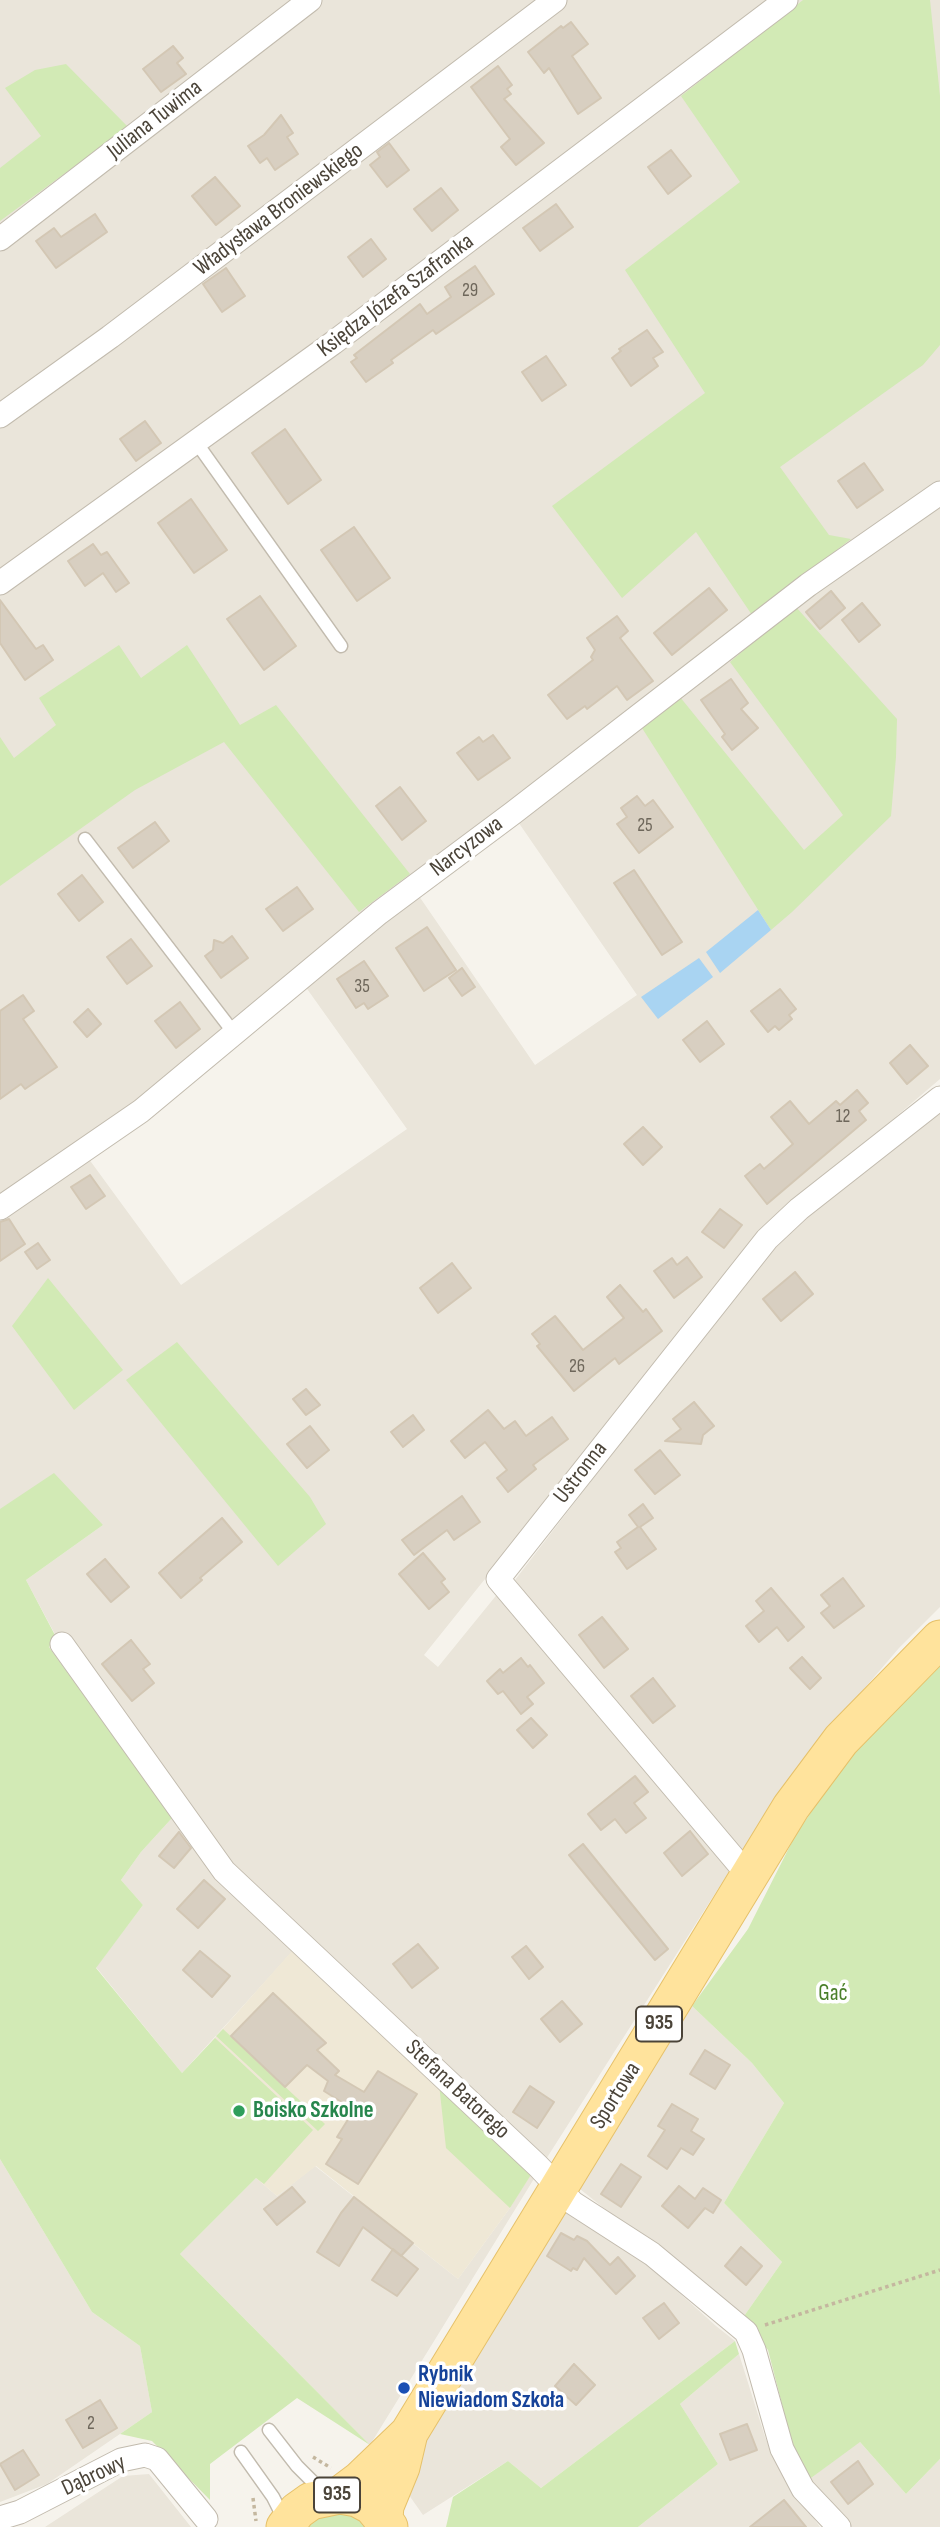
<!DOCTYPE html>
<html>
<head>
<meta charset="utf-8">
<style>
  body { margin:0 }
  canvas { display:block; background:#f6f3ec }
</style>
</head>
<body>
<canvas width="940" height="2527"></canvas>
<script>
const ctx = document.querySelector('canvas').getContext('2d');
ctx.lineJoin = 'round';
function paint(path, color) {
  ctx.fillStyle = color;
  ctx.fill(path, 'evenodd');
}
function poly(rows) {
  const path = new Path2D();
  for (const r of rows) {
    path.moveTo(r[0], r[1]);
    for (let i = 2; i < r.length; i += 2) path.lineTo(r[i], r[i + 1]);
  }
  return path;
}
function stroke(path, color, width, dash) {
  ctx.strokeStyle = color;
  ctx.lineWidth = width;
  ctx.lineCap = dash ? 'butt' : 'round';
  ctx.setLineDash(dash || []);
  ctx.stroke(path);
}
function label(font, color, halo, rows, align = 'center') {
  ctx.font = font + ' "Sofia Sans Condensed",sans-serif';
  ctx.lineWidth = 7;
  ctx.setLineDash([]);
  ctx.textBaseline = 'middle';
  ctx.strokeStyle = halo;
  ctx.fillStyle = color;
  for (const [text, x, y, turn = 0] of rows) {
    ctx.save();
    ctx.translate(x, y);
    ctx.rotate((+turn || 0) * Math.PI / 180);
    ctx.textAlign = isNaN(turn) ? turn : align;
    if (halo) ctx.strokeText(text, 0, 0);
    ctx.fillText(text, 0, 0);
    ctx.restore();
  }
}
const residential = poly([
  [0,0,940,0,940,1079,769,1225,424,1655,438,1667,499,1592,730,1870,548,2156,370,2445,180,2254,256,2178,277,2196,315,2166,458,2279,510,2208,533,2170,292,1952,182,2073,96,1967,143,1905,121,1880,141,1852,172,1818,49,1647,57,1638,26,1580,103,1525,0,1509],
  [512,813,637,995,535,1065,410,883],
  [300,979,407,1129,181,1285,83,1151],
  [940,1104,940,1607,899,1648,857,1697,782,1787,739,1855,515,1580,779,1237],
  [692,2006,752,2063,784,2103,724,2203,782,2262,742,2319,580,2189],
  [0,2159,92,2312,140,2346,152,2412,47,2484,0,2502],
  [567,2207,645,2262,716,2326,735,2341,541,2488,508,2461,423,2515,399,2481],
  [739,2354,765,2437,780,2471,820,2527,638,2527,718,2464,680,2404],
  [859,2441,906,2494,940,2459,940,2527,846,2527,802,2485],
  [149,2474,191,2527,45,2527,123,2476]
]);
const education = poly([
  [292,1951,534,2170,510,2208,458,2279,316,2166,277,2196,256,2178,204,2050]
]);
const green = poly([
  [803,0,930,0,940,96,940,345,923,365,780,467,829,535,851,539,752,615,696,532,622,598,552,506,705,393,625,270,740,182,681,96],
  [66,64,128,127,0,221,0,168,41,136,5,88,35,70],
  [795,606,897,719,896,757,891,816,792,912,771,930,642,728,680,697,804,850,843,815,730,662],
  [119,645,141,678,187,645,240,725,276,705,410,874,359,912,224,742,135,790,0,886,0,737,14,758,56,725,39,698],
  [48,1278,123,1370,74,1410,12,1326],
  [177,1342,310,1497,326,1524,278,1566,126,1380],
  [54,1473,103,1525,26,1580,57,1639,49,1647,172,1818,141,1852,121,1880,143,1905,96,1968,182,2073,215,2038,313,2130,264,2184,256,2178,180,2254,370,2445,297,2398,210,2464,210,2500,152,2441,120,2434,152,2412,140,2346,92,2312,0,2159,0,1509],
  [940,1656,940,2459,906,2494,860,2442,807,2481,788,2442,786,2420,768,2350,742,2319,782,2262,724,2203,784,2103,752,2063,692,2006,748,1929,796,1834,864,1736],
  [223,2029,325,2124,318,2131,216,2036],
  [439,2084,534,2170,510,2208,446,2148],
  [735,2341,739,2354,680,2404,718,2464,638,2527,446,2527,453,2497,508,2461,541,2488],
  [344,2507,375,2527,298,2527]
]);
const water = poly([
  [758,910,771,930,720,973,706,952],
  [699,958,713,977,658,1019,641,997]
]);
const building = poly([
  [571,22,588,44,572,56,601,98,578,114,549,68,544,73,528,52,561,26,563,28,571,22],
  [173,46,183,58,177,63,186,74,161,92,143,69,173,46],
  [498,66,512,85,507,89,511,94,504,99,544,143,516,165,501,147,510,139,471,87,498,66],
  [281,115,293,133,287,137,298,154,275,170,267,158,260,163,248,146,264,135,281,115],
  [389,143,409,170,387,187,370,165,380,157,377,152,389,143],
  [671,150,691,176,668,194,648,167,671,150],
  [215,177,240,206,216,225,192,196,215,177],
  [441,188,458,210,432,231,414,209,441,188],
  [556,204,573,227,540,251,523,228,556,204],
  [95,214,107,232,56,268,36,241,54,228,61,237,95,214],
  [371,239,386,259,363,277,348,257,371,239],
  [475,266,494,294,436,334,433,330,391,360,393,363,366,382,351,362,357,358,354,355,420,304,427,314,451,297,445,287,475,266],
  [226,268,245,296,222,312,203,284,226,268],
  [647,330,663,352,653,358,658,366,631,386,612,358,621,351,619,349,647,330],
  [546,356,566,385,542,401,522,372,546,356],
  [145,421,161,443,136,461,120,439,145,421],
  [285,429,321,480,288,504,252,453,285,429],
  [864,463,883,490,857,508,838,481,864,463],
  [191,499,227,550,194,573,158,523,191,499],
  [354,527,390,578,357,601,321,550,354,527],
  [93,544,101,555,107,552,129,583,116,592,103,573,85,586,68,561,93,544],
  [709,588,727,610,672,655,654,633,709,588],
  [831,591,845,608,820,629,806,612,831,591],
  [260,596,296,646,264,670,227,619,260,596],
  [0,600,36,649,43,645,53,660,25,680,0,643,0,600],
  [862,603,880,625,859,642,842,620,862,603],
  [617,616,628,631,620,638,653,681,627,700,617,686,587,709,585,706,567,719,548,695,593,660,591,657,595,650,587,638,617,616],
  [731,679,748,703,741,709,758,728,732,750,722,737,725,734,701,700,731,679],
  [493,735,510,758,478,780,457,753,479,737,483,742,493,735],
  [400,787,426,821,402,840,376,806,400,787],
  [637,796,645,806,653,800,673,827,639,853,617,824,627,817,621,808,637,796],
  [155,822,169,841,133,868,118,848,155,822],
  [634,870,682,942,662,955,614,883,634,870],
  [82,875,103,902,79,921,58,894,82,875],
  [297,887,313,909,283,931,266,909,297,887],
  [427,927,456,970,424,991,396,948,427,927],
  [232,936,248,958,221,978,205,956,213,950,214,940,223,943,232,936],
  [131,939,152,966,127,984,107,957,131,939],
  [364,961,388,996,368,1009,364,1003,356,1008,337,979,364,961],
  [462,968,475,987,462,996,449,978,462,968],
  [780,989,796,1009,789,1015,792,1019,779,1030,775,1026,768,1032,751,1011,780,989],
  [23,995,34,1011,23,1019,57,1067,25,1089,21,1084,0,1099,0,1011,23,995],
  [180,1002,200,1029,176,1048,155,1021,180,1002],
  [88,1009,101,1024,87,1037,74,1022,88,1009],
  [707,1021,724,1044,700,1062,683,1040,707,1021],
  [910,1045,928,1066,907,1084,890,1063,910,1045],
  [857,1090,868,1103,859,1111,866,1120,767,1204,745,1176,760,1164,764,1169,793,1144,771,1117,790,1101,809,1124,836,1101,840,1105,857,1090],
  [643,1127,662,1147,643,1165,624,1144,643,1127],
  [90,1175,105,1196,86,1209,71,1187,90,1175],
  [720,1209,742,1225,724,1248,702,1232,720,1209],
  [9,1219,25,1244,0,1261,0,1222,9,1219],
  [38,1243,50,1260,37,1269,25,1252,38,1243],
  [687,1257,702,1277,674,1298,654,1271,672,1258,677,1265,687,1257],
  [452,1263,471,1288,438,1313,420,1288,452,1263],
  [795,1272,813,1294,781,1321,763,1299,795,1272],
  [620,1285,643,1312,646,1309,662,1331,619,1364,615,1358,574,1391,537,1346,540,1344,532,1334,555,1316,583,1350,624,1318,607,1297,620,1285],
  [306,1389,320,1405,306,1415,293,1399,306,1389],
  [694,1402,714,1426,703,1435,701,1444,665,1441,681,1429,673,1419,694,1402],
  [488,1410,504,1429,515,1421,526,1436,552,1417,568,1439,533,1465,536,1469,508,1492,497,1478,507,1470,485,1442,465,1458,451,1441,488,1410],
  [413,1415,424,1430,403,1447,391,1432,413,1415],
  [310,1426,329,1450,307,1468,287,1444,310,1426],
  [660,1450,680,1475,655,1494,635,1470,660,1450],
  [462,1496,480,1522,454,1540,447,1530,414,1555,402,1540,462,1496],
  [643,1504,653,1518,640,1527,656,1549,627,1569,615,1552,621,1548,617,1542,638,1527,629,1515,643,1504],
  [222,1518,242,1542,200,1578,202,1580,181,1598,159,1573,222,1518],
  [423,1553,445,1579,441,1582,449,1592,429,1609,399,1574,423,1553],
  [105,1559,129,1587,111,1602,87,1574,105,1559],
  [843,1578,864,1606,834,1628,821,1613,830,1606,821,1595,843,1578],
  [771,1588,804,1627,788,1641,777,1627,759,1642,746,1626,764,1611,756,1601,771,1588],
  [602,1617,628,1649,604,1668,579,1635,602,1617],
  [131,1640,150,1664,143,1669,154,1683,132,1701,102,1664,131,1640],
  [802,1657,821,1678,810,1689,790,1668,802,1657],
  [521,1658,528,1667,530,1665,544,1683,527,1697,533,1704,521,1714,503,1691,498,1694,487,1681,500,1669,503,1673,521,1658],
  [653,1678,675,1706,653,1723,631,1696,653,1678],
  [531,1718,547,1735,533,1748,517,1730,531,1718],
  [635,1776,648,1792,634,1803,646,1818,626,1833,615,1819,601,1830,588,1814,635,1776],
  [690,1831,708,1854,682,1876,664,1853,690,1831],
  [179,1832,191,1848,174,1868,159,1856,179,1832],
  [583,1844,668,1949,655,1960,569,1855,583,1844],
  [204,1880,225,1899,198,1928,177,1909,204,1880],
  [418,1944,438,1968,412,1988,393,1964,418,1944],
  [526,1946,543,1967,529,1979,512,1957,526,1946],
  [200,1951,230,1976,212,1997,183,1970,200,1951],
  [273,1993,326,2043,317,2050,339,2071,335,2075,364,2092,378,2071,417,2094,358,2184,326,2164,342,2139,337,2137,354,2110,324,2091,328,2081,307,2065,285,2087,231,2036,273,1993],
  [562,2001,582,2024,560,2042,541,2019,562,2001],
  [705,2050,730,2065,715,2089,690,2074,705,2050],
  [530,2086,554,2102,537,2128,513,2112,530,2086],
  [672,2104,698,2119,691,2131,704,2139,693,2155,681,2148,667,2169,648,2156,665,2130,658,2126,672,2104],
  [621,2164,641,2177,621,2207,601,2194,621,2164],
  [679,2186,695,2199,703,2188,721,2200,713,2213,705,2208,688,2228,662,2206,679,2186],
  [292,2187,305,2202,277,2225,264,2209,292,2187],
  [354,2197,413,2243,401,2256,363,2227,339,2266,317,2252,341,2213,354,2197],
  [561,2233,574,2240,577,2236,587,2241,610,2265,618,2257,635,2276,616,2294,584,2258,577,2270,573,2268,571,2271,547,2256,561,2233],
  [741,2247,762,2266,746,2285,725,2266,741,2247],
  [393,2249,418,2269,397,2296,372,2280,393,2249],
  [664,2303,679,2323,659,2339,643,2318,664,2303],
  [574,2364,595,2385,576,2405,555,2386,574,2364],
  [100,2400,117,2428,83,2448,66,2420,100,2400],
  [747,2424,757,2450,730,2460,720,2434,747,2424],
  [23,2450,39,2475,15,2490,0,2464,23,2450],
  [858,2461,873,2484,848,2504,831,2482,858,2461],
  [784,2500,806,2527,750,2527,784,2500]
]);
const path = poly([
  [765,2325,940,2270],
  [313,2457,331,2468],
  [253,2498,256,2521]
]);
const service = poly([
  [196,442,341,646],
  [85,839,234,1033],
  [269,2430,297,2466,322,2491],
  [241,2452,273,2497,284,2519]
]);
const minor = poly([
  [0,239,310,0],
  [0,416,110,337,555,0],
  [0,583,333,343,786,0],
  [0,1208,141,1111,379,913,513,813,808,585,940,493],
  [62,1644,224,1871,538,2166,573,2203,652,2254,746,2332,754,2350,782,2449,803,2489,839,2527],
  [748,1875,498,1579,767,1239,799,1209,940,1098],
  [0,2518,20,2512,121,2460,145,2455,157,2459,206,2519]
]);
const primary = poly([
  [340,2495,360,2480,409,2433],
  [384,2518,385,2506,401,2467,409,2433,791,1807,841,1740,940,1639],
  [285,2527,297,2511,311,2501,340,2495,357,2498,372,2506,389,2527]
]);
const markers = [
  [239,2111,7,"#2e9e5b"],
  [404,2388,7,"#1a4fb4"]
];
const numberNames = [
  ["29",470,291],
  ["25",645,826],
  ["35",362,987],
  ["12",843,1117],
  ["26",577,1367],
  ["2",91,2424]
];
const shields = [
  [659,2024,46],
  [337,2495,46]
];
const shieldNames = [
  ["935",659,2024],
  ["935",337,2495]
];
const streetNames = [
  ["Juliana Tuwima",155,120,-38],
  ["Władysława Broniewskiego",279,210,-37],
  ["Księdza Józefa Szafranka",396,296,-37],
  ["Narcyzowa",467,847,-37],
  ["Ustronna",581,1473,-52],
  ["Stefana Batorego",457,2090,43],
  ["Sportowa",616,2096,-58],
  ["Dąbrowy",94,2476,-25]
];
const parkNames = [
  ["Gać",833,1994]
];
const leisureNames = [
  ["Boisko Szkolne",253,2111]
];
const transitNames = [
  ["Rybnik",418,2375],
  ["Niewiadom Szkoła",418,2401]
];
paint(residential, '#eae5da');
paint(education, '#efe8d6');
paint(green, '#d2eab5');
paint(water, '#a9d4f2');
paint(building, '#d8cfc1');
stroke(building, '#d3c7b4', 2);
stroke(service, '#c2bbae', 15);
stroke(minor, '#c2bbae', 25);
stroke(primary, '#e6c16a', 39);
stroke(path, '#c4b79f', 3.5, [3.5, 3.5]);
stroke(service, '#fff', 12);
stroke(minor, '#fff', 23);
stroke(primary, '#ffe39c', 37);
for (const [x, y, r, color] of markers) {
  const dot = new Path2D();
  dot.arc(x, y, r, 0, 2 * Math.PI);
  ctx.fillStyle = color;
  ctx.fill(dot);
  stroke(dot, '#fff', 2.5);
}
label('19px', '#6e675b', null, numberNames);
for (const [x, y, w] of shields) {
  const box = new Path2D();
  box.roundRect(x - w / 2, y - 17.5, w, 35, 5);
  ctx.fillStyle = '#fff';
  ctx.fill(box);
  stroke(box, '#4b4439', 2);
}
label('bold 21px', '#4b4439', null, shieldNames);
label('23px', '#4b4439', '#fff', streetNames);
label('23px', '#4a7f2a', '#fff', parkNames);
label('bold 23px', '#27864d', '#fff', leisureNames, 'left');
label('bold 23px', '#164399', '#fff', transitNames, 'left');
</script>
</body>
</html>
